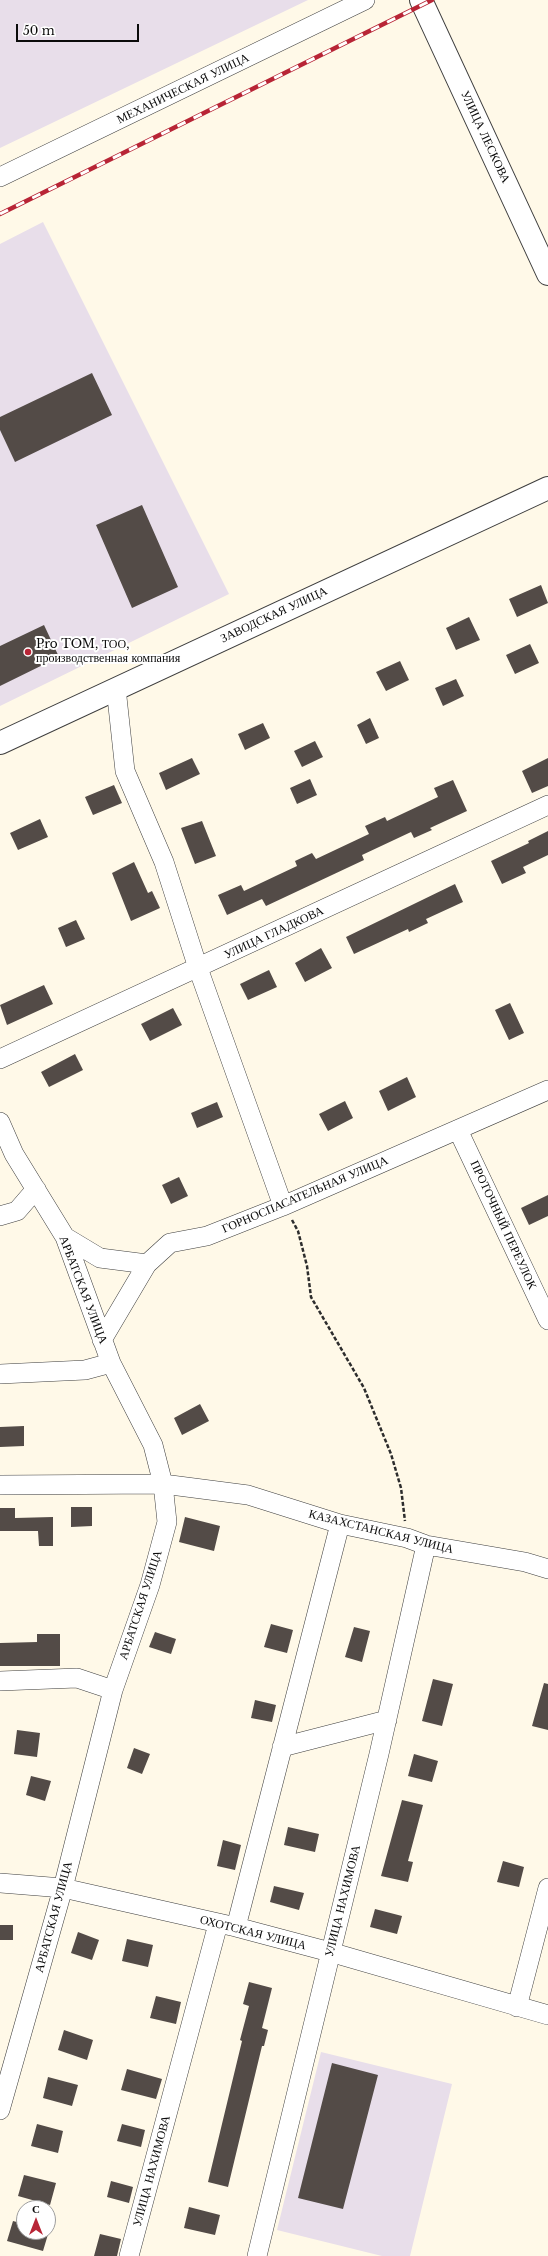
<!DOCTYPE html>
<html>
<head>
<meta charset="utf-8">
<style>
  body { margin:0 }
  #map { position:relative; width:548px; height:2256px; overflow:hidden; background:#fff9e8; font-family:"Libre Baskerville",serif }
  canvas { display:block }
  .north { position:absolute; left:16px; top:2200px; width:40px; height:40px; box-sizing:border-box; background:#fff; border:1px solid #9d9d9d; border-radius:50%; rotate:0deg; font-size:11px; font-weight:700; line-height:16px; text-align:center; color:#0b0b0b }
  .north::after { content:''; display:block; margin:auto; width:14px; height:18px; background:#b82536; clip-path:polygon(50% 0,100% 100%,50% 72%,0 100%) }
  .scale { position:absolute; left:16px; top:24px; width:123px; height:18px; box-sizing:border-box; border:2px solid #0b0b0b; border-top:0; padding-left:5px; font-size:12px; line-height:14px; white-space:nowrap; color:#0b0b0b; -webkit-text-stroke:3px #fff; paint-order:stroke }
</style>
</head>
<body>
<div id="map">
<canvas width="548" height="2256"></canvas>
<div class="north">С</div>
<div class="scale">50 m</div>
</div>
<script>
const ctx = document.querySelector('canvas').getContext('2d');
ctx.lineJoin = 'round';
function paint(path, color) {
  ctx.fillStyle = color;
  ctx.fill(path, 'evenodd');
}
function poly(rows) {
  const path = new Path2D();
  for (const r of rows) {
    path.moveTo(r[0], r[1]);
    for (let i = 2; i < r.length; i += 2) path.lineTo(r[i], r[i + 1]);
  }
  return path;
}
function stroke(path, color, width, dash) {
  ctx.strokeStyle = color;
  ctx.lineWidth = width;
  ctx.lineCap = dash ? 'butt' : 'round';
  ctx.setLineDash(dash || []);
  ctx.stroke(path);
}
function label(font, color, halo, rows, align = 'center') {
  ctx.font = font + ' "Libre Baskerville",serif';
  ctx.lineWidth = 4;
  ctx.setLineDash([]);
  ctx.textBaseline = 'middle';
  ctx.strokeStyle = halo;
  ctx.fillStyle = color;
  for (const [text, x, y, turn = 0] of rows) {
    ctx.save();
    ctx.translate(x, y);
    ctx.rotate((+turn || 0) * Math.PI / 180);
    ctx.textAlign = isNaN(turn) ? turn : align;
    if (halo) ctx.strokeText(text, 0, 0);
    ctx.fillText(text, 0, 0);
    ctx.restore();
  }
}
const industrial = poly([
  [0,0,308,0,0,148],
  [43,222,229,594,0,706,0,244],
  [321,2052,452,2084,410,2256,382,2256,277,2230]
]);
const building = poly([
  [92,373,112,415,15,462,0,430,0,417],
  [142,505,178,587,132,608,96,525],
  [541,585,548,603,517,617,509,599],
  [469,617,480,640,456,650,446,628],
  [44,625,59,657,0,686,0,646],
  [530,644,539,663,515,674,506,655],
  [400,661,409,680,386,691,376,672],
  [456,679,464,696,443,706,435,688],
  [370,718,379,738,366,744,357,725],
  [263,723,270,738,245,750,238,734],
  [315,741,323,757,302,767,294,751],
  [192,758,200,774,166,790,159,773],
  [548,758,548,786,532,793,522,771],
  [310,779,317,795,297,804,290,788],
  [453,780,467,811,430,828,432,830,414,838,411,832,362,855,364,860,266,906,262,899,227,915,218,895,241,885,244,891,297,866,295,861,312,853,316,859,369,834,365,826,385,817,387,821,438,797,434,788],
  [114,785,122,803,93,815,85,797],
  [40,819,48,837,18,850,10,833],
  [202,821,216,856,195,864,181,828],
  [548,831,548,855,523,867,526,873,502,884,491,861,529,843,528,841],
  [134,862,148,893,152,891,160,908,131,921,112,873],
  [455,884,463,902,426,919,428,923,409,932,408,929,354,954,346,937],
  [76,920,85,939,66,947,58,928],
  [321,948,332,968,305,982,295,963],
  [269,970,277,987,248,1000,240,984],
  [44,985,53,1004,7,1025,0,1005],
  [510,1003,524,1033,509,1040,495,1010],
  [173,1008,182,1025,150,1041,141,1024],
  [75,1054,83,1070,49,1087,41,1072],
  [407,1077,416,1097,388,1111,379,1091],
  [345,1101,353,1118,328,1131,319,1114],
  [217,1102,223,1117,197,1128,191,1113],
  [179,1177,188,1196,171,1204,162,1185],
  [548,1195,548,1216,529,1225,521,1208],
  [200,1404,209,1421,182,1435,174,1418],
  [24,1426,24,1446,0,1447,0,1427],
  [71,1507,92,1507,92,1526,71,1527],
  [0,1508,15,1508,15,1518,53,1517,53,1546,39,1546,38,1531,0,1531],
  [185,1517,220,1526,214,1551,179,1542],
  [271,1624,293,1630,287,1653,264,1647],
  [354,1627,370,1631,362,1662,345,1657],
  [155,1632,176,1639,171,1654,149,1647],
  [37,1634,60,1634,60,1666,0,1666,0,1643,37,1642],
  [433,1679,453,1684,442,1726,422,1721],
  [544,1683,548,1684,548,1730,532,1726],
  [255,1700,276,1705,272,1722,251,1718],
  [17,1730,40,1733,37,1757,14,1754],
  [134,1748,150,1754,142,1774,127,1768],
  [414,1754,438,1761,432,1782,408,1776],
  [31,1776,51,1781,45,1801,26,1795],
  [402,1800,423,1805,408,1861,413,1862,408,1882,381,1876],
  [288,1827,319,1834,315,1852,284,1845],
  [223,1840,241,1845,235,1870,217,1866],
  [503,1861,524,1867,519,1887,497,1882],
  [274,1886,304,1893,299,1910,270,1902],
  [375,1909,402,1916,397,1934,370,1927],
  [0,1925,13,1925,13,1940,0,1940],
  [78,1932,99,1940,92,1960,71,1953],
  [127,1939,153,1945,148,1967,122,1961],
  [249,1982,272,1988,262,2028,268,2030,264,2046,262,2046,228,2187,208,2182,242,2041,240,2040,249,2006,243,2004],
  [156,1996,181,2002,176,2024,150,2018],
  [64,2030,93,2040,87,2060,58,2050],
  [332,2063,378,2075,343,2209,298,2198],
  [127,2069,162,2079,156,2099,121,2090],
  [48,2077,78,2085,72,2106,43,2098],
  [37,2124,63,2131,58,2153,31,2146],
  [122,2124,145,2130,141,2147,117,2141],
  [24,2175,56,2183,50,2205,18,2196],
  [111,2181,133,2187,129,2203,107,2197],
  [189,2207,220,2215,215,2235,184,2228],
  [13,2221,24,2224,24,2232,49,2231,43,2251,7,2241],
  [100,2234,121,2239,117,2256,94,2256]
]);
const path = poly([
  [292,1220,298,1231,307,1266,311,1297,364,1388,391,1454,401,1488,405,1521]
]);
const minor = poly([
  [0,177,365,0],
  [116,688,125,771,164,862,198,968,283,1206],
  [0,1059,548,805],
  [0,1122,14,1154,65,1237,111,1363,153,1445,163,1484,167,1522,150,1585,113,1690,63,1888,0,2110],
  [458,1130,548,1320],
  [0,1216,17,1211,36,1189],
  [65,1237,100,1258,147,1264,170,1243,207,1236,283,1206,548,1090],
  [102,1340,147,1264],
  [0,1374,85,1370,111,1363],
  [0,1485,163,1484,248,1495,340,1524,407,1538,426,1545,525,1562,548,1569],
  [0,1681,77,1678,113,1690],
  [282,1747,387,1720],
  [0,1883,63,1888,236,1927,330,1952,548,2015],
  [236,1927,340,1524],
  [517,2007,548,1888],
  [129,2256,218,1924],
  [257,2256,379,1754,426,1545]
]);
const tertiary = poly([
  [421,0,548,274],
  [0,743,548,488]
]);
const rail = poly([
  [0,214,432,0]
]);
const markers = [
  [28,652,4,"#b82536"]
];
const streetNames = [
  ["МЕХАНИЧЕСКАЯ УЛИЦА",183,89,-26],
  ["УЛИЦА ЛЕСКОВА",485,137,65],
  ["ЗАВОДСКАЯ УЛИЦА",274,615,-25],
  ["УЛИЦА ГЛАДКОВА",274,933,-25],
  ["ГОРНОСПАСАТЕЛЬНАЯ УЛИЦА",305,1195,-23],
  ["ПРОТОЧНЫЙ ПЕРЕУЛОК",503,1225,65],
  ["АРБАТСКАЯ УЛИЦА",83,1290,69],
  ["КАЗАХСТАНСКАЯ УЛИЦА",381,1532,14],
  ["АРБАТСКАЯ УЛИЦА",141,1605,-72],
  ["УЛИЦА НАХИМОВА",343,1901,-76],
  ["АРБАТСКАЯ УЛИЦА",54,1917,-75],
  ["ОХОТСКАЯ УЛИЦА",253,1933,14],
  ["УЛИЦА НАХИМОВА",152,2171,-75]
];
const poiNames = [
  ["Pro TOM, ТОО,",36,645],
  ["производственная компания",36,659]
];
paint(industrial, '#e8deea');
paint(building, '#534b47');
stroke(minor, '#3e3e3e', 20);
stroke(tertiary, '#3e3e3e', 24);
stroke(path, '#2d2d2d', 2.5, [4, 2]);
stroke(minor, '#fff', 19);
stroke(tertiary, '#fff', 22);
stroke(rail, '#b82536', 4.5);
stroke(rail, '#fff', 3, [9]);
for (const [x, y, r, color] of markers) {
  const dot = new Path2D();
  dot.arc(x, y, r, 0, 2 * Math.PI);
  ctx.fillStyle = color;
  ctx.fill(dot);
  stroke(dot, '#fff', 1.5);
}
label('12px', '#0b0b0b', '#fff', streetNames);
label('12px', '#0b0b0b', '#fff', poiNames, 'left');
</script>
</body>
</html>
